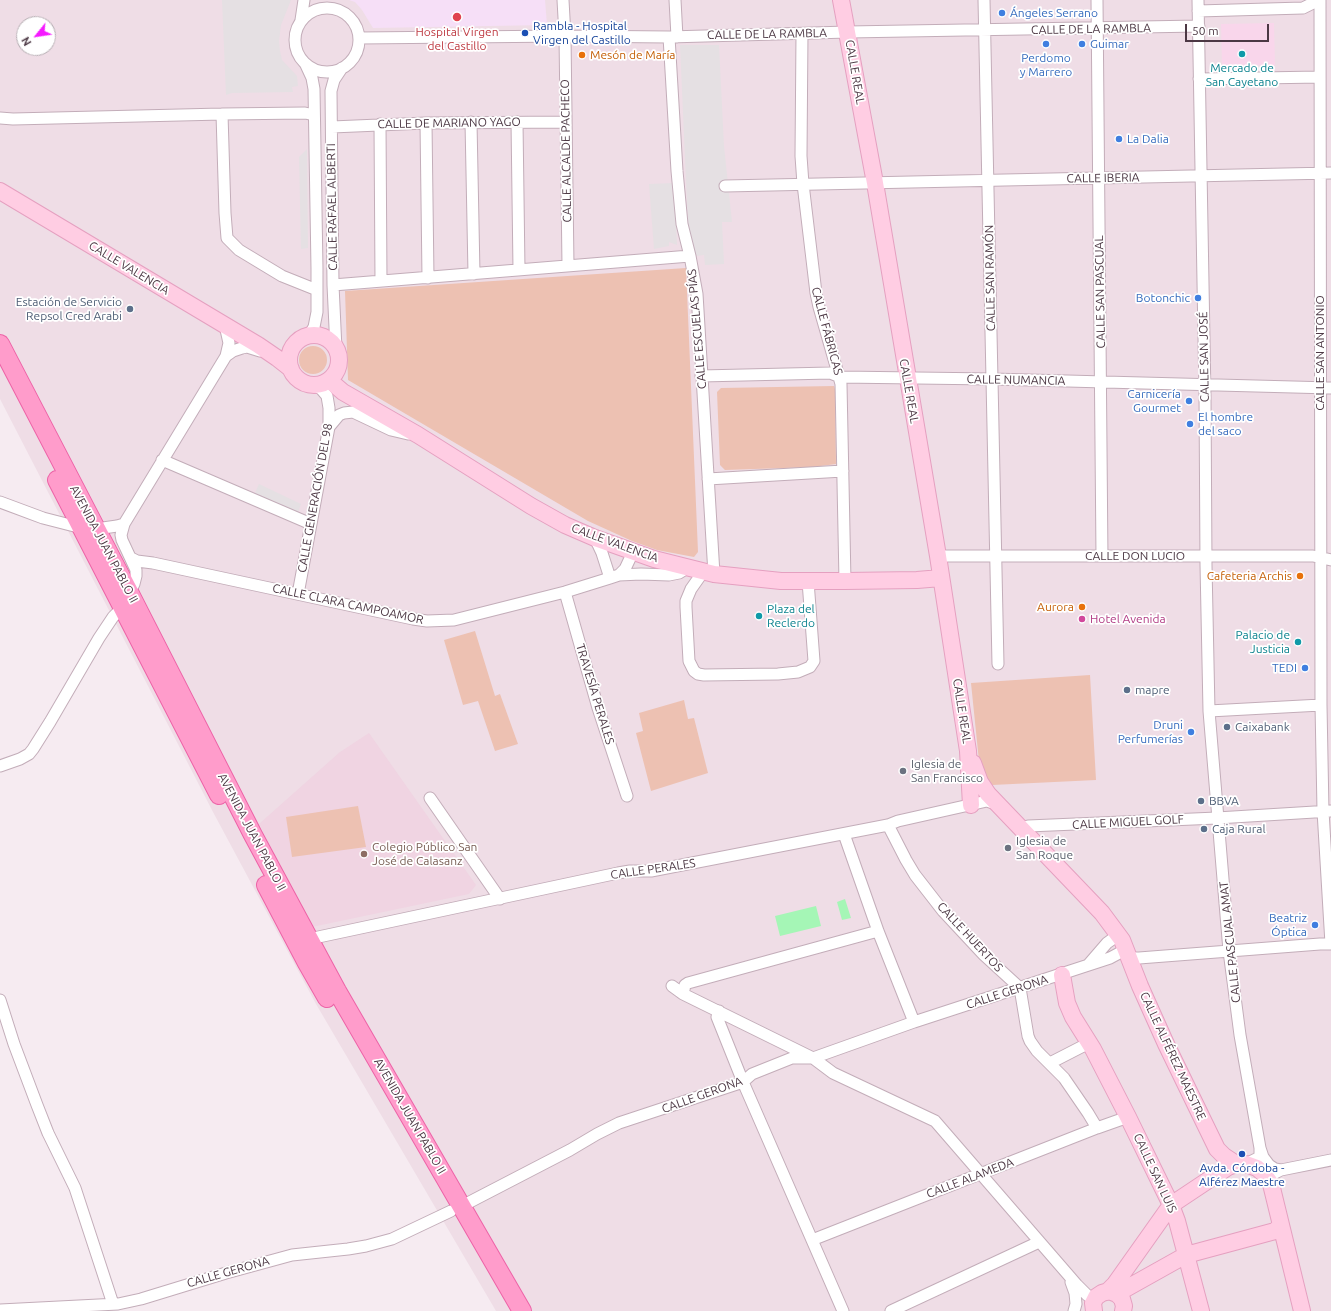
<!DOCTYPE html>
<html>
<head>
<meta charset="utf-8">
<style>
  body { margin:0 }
  #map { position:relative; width:1331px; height:1311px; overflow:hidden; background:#f6ebf1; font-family:Ubuntu,sans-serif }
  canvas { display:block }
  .north { position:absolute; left:16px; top:16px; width:40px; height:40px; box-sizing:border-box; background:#fff; border:1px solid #b7afb4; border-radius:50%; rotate:240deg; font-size:11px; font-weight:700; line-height:16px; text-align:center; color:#4c3844 }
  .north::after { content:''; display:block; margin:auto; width:14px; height:18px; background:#f51aff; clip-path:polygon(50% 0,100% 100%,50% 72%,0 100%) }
  .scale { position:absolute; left:1185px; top:24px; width:84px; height:18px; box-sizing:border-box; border:2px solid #4c3844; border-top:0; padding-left:5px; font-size:12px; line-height:14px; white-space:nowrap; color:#4c3844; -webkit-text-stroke:3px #fff; paint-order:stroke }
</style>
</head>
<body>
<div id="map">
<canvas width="1331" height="1311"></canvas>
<div class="north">N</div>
<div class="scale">50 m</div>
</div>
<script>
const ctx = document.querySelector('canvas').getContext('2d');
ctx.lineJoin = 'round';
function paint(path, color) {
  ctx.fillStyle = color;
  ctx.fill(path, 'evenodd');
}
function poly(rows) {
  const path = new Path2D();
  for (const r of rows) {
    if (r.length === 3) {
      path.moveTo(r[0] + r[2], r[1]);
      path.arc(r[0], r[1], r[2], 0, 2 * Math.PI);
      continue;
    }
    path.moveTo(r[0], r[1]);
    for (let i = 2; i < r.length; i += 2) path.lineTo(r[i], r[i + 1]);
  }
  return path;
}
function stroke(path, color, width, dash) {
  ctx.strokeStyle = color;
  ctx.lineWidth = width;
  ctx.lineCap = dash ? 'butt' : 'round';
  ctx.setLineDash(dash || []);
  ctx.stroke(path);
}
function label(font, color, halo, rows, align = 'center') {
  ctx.font = font + ' Ubuntu,sans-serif';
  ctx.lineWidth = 3.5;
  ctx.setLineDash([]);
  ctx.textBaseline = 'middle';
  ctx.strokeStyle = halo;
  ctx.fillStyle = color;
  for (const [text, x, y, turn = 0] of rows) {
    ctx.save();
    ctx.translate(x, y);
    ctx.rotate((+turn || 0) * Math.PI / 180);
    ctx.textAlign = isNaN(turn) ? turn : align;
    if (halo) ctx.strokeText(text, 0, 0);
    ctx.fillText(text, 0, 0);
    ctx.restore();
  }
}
const residential = poly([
  [0,0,1331,0,1331,1311,496,1311,316,1004,213,812,0,399],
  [24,24,48,24,48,48,24,48]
]);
const commercial = poly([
  [1274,23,1275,65,1222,65,1221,24]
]);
const education = poly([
  [369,733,476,885,469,894,312,927,259,824,340,752]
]);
const medical = poly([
  [349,0,545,0,547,25,373,28,362,10,355,2]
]);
const green = poly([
  [686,268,698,552,694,557,657,550,632,541,588,521,348,380,345,291],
  [313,360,14],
  [834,386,835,389,836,464,813,467,725,470,720,465,717,392,721,388],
  [475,631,495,696,500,694,518,744,495,751,478,701,463,705,444,640],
  [1090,675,1096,780,992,785,986,778,979,761,971,683],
  [684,700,688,719,694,718,708,773,651,791,636,733,643,731,639,713],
  [358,806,366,847,292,857,286,817]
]);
const parking = poly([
  [222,0,291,0,281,25,279,41,280,51,282,60,297,76,298,86,292,87,293,92,232,93,226,95],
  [680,45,719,45,724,146,732,222,722,222,724,264,705,265,704,255,697,256,693,252,688,226],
  [307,149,308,248,301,249,299,157],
  [674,183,677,245,669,242,669,246,654,249,649,184],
  [259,484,301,504,298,512,255,493]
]);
const water = poly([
  [845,899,851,918,842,920,837,902],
  [816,906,821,926,780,936,775,916]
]);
const street = poly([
  [563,0,565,36,568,266],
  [675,0,677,37],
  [984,0,998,664],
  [1097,0,1102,556],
  [1198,0,1205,395,1206,565,1209,711,1229,951,1240,1035,1260,1148,1260,1155,1258,1158,1246,1164],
  [1320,0,1321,705,1323,811,1331,944],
  [327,40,32],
  [1198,11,1303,8,1319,0],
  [301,20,304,0],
  [802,34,801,156,803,184,816,293,819,307,841,384,845,581],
  [669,37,677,171,682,224,690,256,697,294,714,574],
  [359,38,565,36,669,37,848,32,1199,26],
  [306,65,312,78,314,89,317,269,317,312,314,327,309,336],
  [1199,79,1320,77],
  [222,114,225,213,227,238,239,250,282,276,317,290],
  [0,118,13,119,222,114,305,113,314,115],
  [471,122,474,274],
  [517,122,519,270],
  [426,123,428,278],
  [380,124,381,281],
  [332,127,426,123,566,122],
  [725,186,1331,173],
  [333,285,690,256],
  [336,349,333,285,331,91,334,80,342,68],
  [226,356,233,351,242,348,247,347,260,351],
  [701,376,830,373,840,377,992,379,1331,388],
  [329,427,339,415,344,413,353,412,391,430,408,434],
  [162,460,311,524],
  [708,479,843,471],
  [0,502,43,518,82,528,96,529,117,526,124,524,226,356,229,343,225,325],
  [124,524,121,535,122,540,136,570,136,576,134,584,129,592],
  [595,538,602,553,610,578],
  [938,556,1313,556,1331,560],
  [131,558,137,561,153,563,413,619,427,621,454,620,565,592,610,578,619,575,625,569,633,552],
  [703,572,691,589,686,601,686,607,689,661,694,671,698,674,704,675,778,674,798,672,810,667,814,661,808,581],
  [619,575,641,574,669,575,679,573,687,568],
  [565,592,598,708,627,796],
  [298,594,329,427,329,408,327,396,321,389,313,385],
  [1209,711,1321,705],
  [0,766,20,759,29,754,33,749,50,722,99,638,113,617,122,608],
  [430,798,500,899],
  [888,825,906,860,915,875,943,911,984,955,1020,988,1028,1036,1030,1041,1037,1051,1064,1078,1088,1113,1097,1128],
  [1023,831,1028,826,1217,818,1331,811],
  [844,834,878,931,914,1022],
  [309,939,618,873,630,871,651,871,888,825,898,821,987,801,996,804],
  [1130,958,1139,958,1320,944,1331,944],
  [1088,965,1107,943,1114,938,1122,940],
  [672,986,683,994,813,1058,833,1073,935,1121,1077,1285,1087,1295,1095,1300],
  [683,994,685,985,688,983,878,931],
  [0,1000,14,1044,37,1105,48,1133,75,1188,113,1304],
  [719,1011,717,1017,743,1082,843,1311],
  [1050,1063,1089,1043],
  [1260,1148,1263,1157,1269,1165,1275,1169,1281,1170],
  [1269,1179,1273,1174,1281,1170,1331,1160],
  [462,1206,570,1150,597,1134,619,1123,743,1082,752,1074,792,1058,813,1058,914,1022,1110,958,1123,951,1125,945],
  [812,1240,1097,1128,1128,1117],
  [1071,1282,1075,1293,1076,1304,1074,1311],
  [0,1310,118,1304,141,1299,226,1273,292,1255,348,1249,366,1246,392,1239,451,1211],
  [891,1311,1039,1242]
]);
const secondary = poly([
  [841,0,875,183,938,556,968,751,971,805],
  [0,191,258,345,277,358,291,369],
  [314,360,25],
  [329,380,343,392,418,435,531,506,565,525,595,538,654,559,714,574,781,581,845,581,917,580,941,578],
  [973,763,980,782,988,794,1102,913,1122,940,1140,986,1166,1044,1217,1149,1224,1156,1236,1164],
  [1062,975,1067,1003,1073,1017,1093,1049,1128,1117,1171,1205,1177,1221,1201,1311],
  [1107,1292,1115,1284,1171,1205,1228,1167,1236,1164,1246,1164,1257,1168,1264,1174,1271,1184,1302,1311],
  [1120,1297,1123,1290,1127,1288,1186,1255,1275,1231,1281,1225],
  [1094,1311,1093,1303,1096,1297,1102,1293,1109,1291,1117,1294,1122,1299,1124,1306,1123,1311]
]);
const primary = poly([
  [0,344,129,592,253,835,337,991,522,1311],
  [57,480,219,795],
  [266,885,307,963,327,998]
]);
const markers = [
  [1002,13,4,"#3f7fe0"],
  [457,17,5,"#e0444e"],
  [525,33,4,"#1a4fb4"],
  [1046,44,4,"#3f7fe0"],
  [1082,44,4,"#3f7fe0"],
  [1242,54,4,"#0f9aa8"],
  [582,55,4,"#e8710a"],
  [1119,139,4,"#3f7fe0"],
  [1198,298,4,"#3f7fe0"],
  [130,309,4,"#5c6f8a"],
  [1189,401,4,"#3f7fe0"],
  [1190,424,4,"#3f7fe0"],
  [1300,576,4,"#e8710a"],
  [1082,607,4,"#e8710a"],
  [759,616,4,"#0f9aa8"],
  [1082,619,4,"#d1479c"],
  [1298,642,4,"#0f9aa8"],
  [1305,668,4,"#3f7fe0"],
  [1127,690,4,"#5c6f8a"],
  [1227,727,4,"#5c6f8a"],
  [1191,732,4,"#3f7fe0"],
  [903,771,4,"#6b7280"],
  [1201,801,4,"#5c6f8a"],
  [1204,829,4,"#5c6f8a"],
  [1008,848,4,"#6b7280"],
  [364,854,4,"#8d6e63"],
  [1315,925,4,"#3f7fe0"],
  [1242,1154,4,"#1a4fb4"]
];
const shopNames = [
  ["Ángeles Serrano",1010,13,"left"],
  ["Guimar",1090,44,"left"],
  ["Perdomo",1046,58,"center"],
  ["y Marrero",1046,72,"center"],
  ["La Dalia",1127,139,"left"],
  ["Botonchic",1190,298],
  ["Carnicería",1181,394],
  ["Gourmet",1181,408],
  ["El hombre",1198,417,"left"],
  ["del saco",1198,431,"left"],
  ["TEDI",1297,668],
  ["Druni",1183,725],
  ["Perfumerías",1183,739],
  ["Beatriz",1307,918],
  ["Óptica",1307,932]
];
const transitNames = [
  ["Rambla - Hospital",533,26],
  ["Virgen del Castillo",533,40],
  ["Avda. Córdoba -",1242,1168,"center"],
  ["Alférez Maestre",1242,1182,"center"]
];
const streetNames = [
  ["CALLE DE LA RAMBLA",1091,29,-1],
  ["CALLE DE LA RAMBLA",767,34,-1],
  ["CALLE REAL",855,72,80],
  ["CALLE DE MARIANO YAGO",449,123,-1],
  ["CALLE ALCALDE PACHECO",566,151,-91],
  ["CALLE IBERIA",1103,178,-1],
  ["CALLE RAFAEL ALBERTI",332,207,-91],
  ["CALLE VALENCIA",129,268,31],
  ["CALLE SAN RAMÓN",990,278,-91],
  ["CALLE SAN PASCUAL",1100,292,-91],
  ["CALLE ESCUELAS PÍAS",697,329,-95],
  ["CALLE FÁBRICAS",827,331,75],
  ["CALLE SAN ANTONIO",1320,353,-90],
  ["CALLE SAN JOSÉ",1204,357,-91],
  ["CALLE NUMANCIA",1016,380,1],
  ["CALLE REAL",909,391,80],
  ["CALLE GENERACIÓN DEL 98",315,498,-80],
  ["CALLE VALENCIA",615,543,20],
  ["AVENIDA JUAN PABLO II",104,544,62],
  ["CALLE DON LUCIO",1135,556],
  ["CALLE CLARA CAMPOAMOR",348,604,12],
  ["TRAVESÍA PERALES",595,694,73],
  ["CALLE REAL",962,711,81],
  ["CALLE MIGUEL GOLF",1128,822,-3],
  ["AVENIDA JUAN PABLO II",252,832,62],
  ["CALLE PERALES",653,869,-8],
  ["CALLE HUERTOS",970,937,47],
  ["CALLE PASCUAL AMAT",1230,942,-96],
  ["CALLE GERONA",1007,992,-18],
  ["CALLE ALFÉREZ MAESTRE",1173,1056,65],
  ["CALLE GERONA",702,1095,-20],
  ["AVENIDA JUAN PABLO II",410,1116,60],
  ["CALLE SAN LUIS",1155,1173,65],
  ["CALLE ALAMEDA",970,1178,-21],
  ["CALLE GERONA",228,1272,-16]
];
const healthNames = [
  ["Hospital Virgen",457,32],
  ["del Castillo",457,46]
];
const foodNames = [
  ["Mesón de María",590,55,"left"],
  ["Cafeteria Archis",1292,576],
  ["Aurora",1074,607]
];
const cultureNames = [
  ["Mercado de",1242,68],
  ["San Cayetano",1242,82],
  ["Plaza del",767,609,"left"],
  ["Reclerdo",767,623,"left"],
  ["Palacio de",1290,635,"right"],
  ["Justicia",1290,649,"right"]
];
const serviceNames = [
  ["Estación de Servicio",122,302,"right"],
  ["Repsol Cred Arabi",122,316,"right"],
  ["mapre",1135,690],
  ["Caixabank",1235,727],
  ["BBVA",1209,801],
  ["Caja Rural",1212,829]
];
const hotelNames = [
  ["Hotel Avenida",1090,619]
];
const worshipNames = [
  ["Iglesia de",911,764],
  ["San Francisco",911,778],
  ["Iglesia de",1016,841],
  ["San Roque",1016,855]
];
const educationNames = [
  ["Colegio Público San",372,847],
  ["José de Calasanz",372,861]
];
paint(residential, '#efdde6');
paint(commercial, '#f9d6eb');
paint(education, '#f0d4e2');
paint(medical, '#f6dff7');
paint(green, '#edc1b2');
paint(parking, '#e5e0e3');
paint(water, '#a5f6b6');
stroke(street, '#c3adb9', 13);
stroke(secondary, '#e5a0c0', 18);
stroke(primary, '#ed63a7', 20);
stroke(street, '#fff', 11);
stroke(secondary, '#ffcde3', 16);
stroke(primary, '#ff9ccb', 18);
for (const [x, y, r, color] of markers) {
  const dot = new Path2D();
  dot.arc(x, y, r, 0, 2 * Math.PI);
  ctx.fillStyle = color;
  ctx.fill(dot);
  stroke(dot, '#fff', 1.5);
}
label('12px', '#366cbe', '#fff', shopNames, 'right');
label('12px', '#164399', '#fff', transitNames, 'left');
label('12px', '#4c3844', '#fff', streetNames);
label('12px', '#be3a42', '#fff', healthNames);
label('12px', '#c56008', '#fff', foodNames, 'right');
label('12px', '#0d838f', '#fff', cultureNames);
label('12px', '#4e5e75', '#fff', serviceNames, 'left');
label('12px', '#b23c85', '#fff', hotelNames, 'left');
label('12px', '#5b616d', '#fff', worshipNames, 'left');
label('12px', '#785e54', '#fff', educationNames, 'left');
</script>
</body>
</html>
